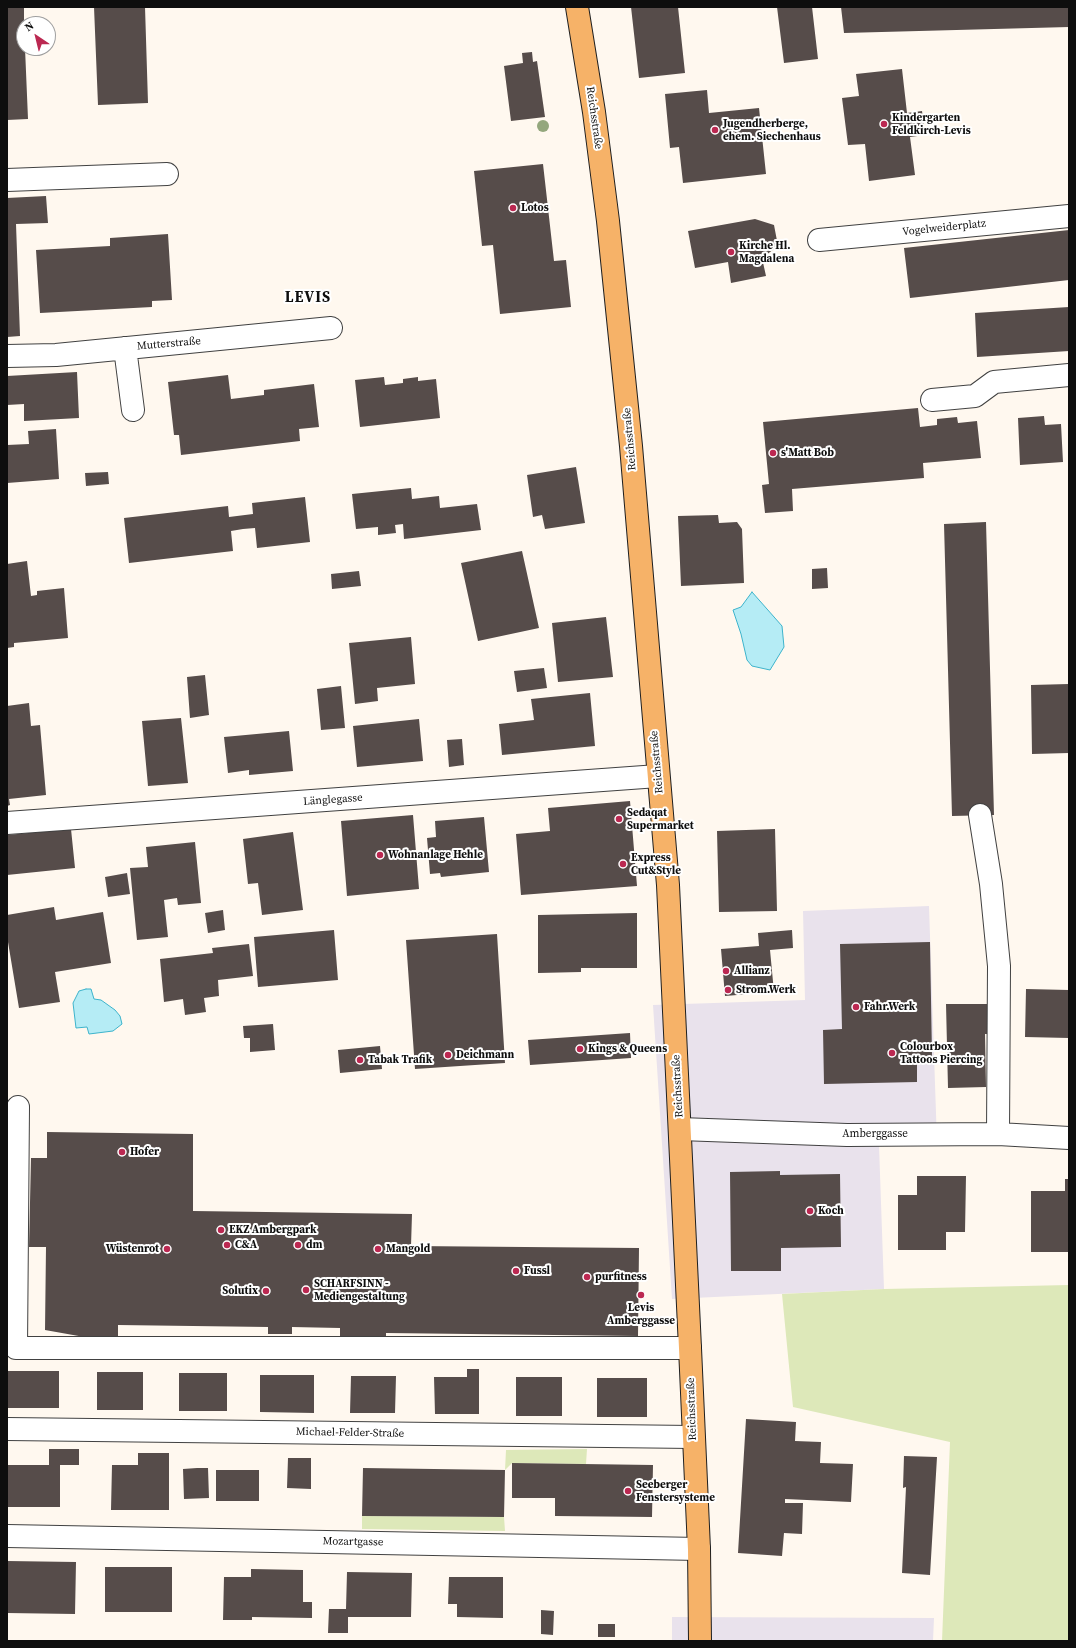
<!DOCTYPE html>
<html>
<head>
<meta charset="utf-8">
<style>
  body { margin:0 }
  #map { position:relative; width:1076px; height:1648px; overflow:hidden; background:#fff8ef; font-family:"Source Serif 4",serif }
  canvas { display:block }
  .frame { position:absolute; inset:0; border:8px solid #0e0e0e; pointer-events:none }
  .north { position:absolute; left:16px; top:16px; width:40px; height:40px; box-sizing:border-box; background:#fff; border:1px solid #9f9f9f; border-radius:50%; rotate:325deg; font-size:11px; font-weight:700; line-height:16px; text-align:center; color:#0e0e0e }
  .north::after { content:''; display:block; margin:auto; width:14px; height:18px; background:#bb2851; clip-path:polygon(50% 0,100% 100%,50% 72%,0 100%) }
</style>
</head>
<body>
<div id="map">
<canvas width="1076" height="1648"></canvas>
<div class="frame"></div>
<div class="north">N</div>
</div>
<script>
const ctx = document.querySelector('canvas').getContext('2d');
ctx.lineJoin = 'round';
function paint(path, color) {
  ctx.fillStyle = color;
  ctx.fill(path, 'evenodd');
}
function poly(rows) {
  const path = new Path2D();
  for (const r of rows) {
    path.moveTo(r[0], r[1]);
    for (let i = 2; i < r.length; i += 2) path.lineTo(r[i], r[i + 1]);
  }
  return path;
}
function stroke(path, color, width, dash) {
  ctx.strokeStyle = color;
  ctx.lineWidth = width;
  ctx.lineCap = dash ? 'butt' : 'round';
  ctx.setLineDash(dash || []);
  ctx.stroke(path);
}
function label(font, color, halo, rows, align = 'center') {
  ctx.font = font + ' "Source Serif 4",serif';
  ctx.lineWidth = 4;
  ctx.setLineDash([]);
  ctx.textBaseline = 'middle';
  ctx.strokeStyle = halo;
  ctx.fillStyle = color;
  for (const [text, x, y, turn = 0] of rows) {
    ctx.save();
    ctx.translate(x, y);
    ctx.rotate((+turn || 0) * Math.PI / 180);
    ctx.textAlign = isNaN(turn) ? turn : align;
    if (halo) ctx.strokeText(text, 0, 0);
    ctx.fillText(text, 0, 0);
    ctx.restore();
  }
}
const industrial = poly([
  [929,906,937,1143,879,1145,884,1289,672,1299,653,1005,805,1000,803,911],
  [672,1617,934,1618,933,1641,672,1641]
]);
const green = poly([
  [1069,1285,1069,1641,942,1641,950,1442,793,1407,782,1294,884,1289],
  [587,1449,586,1464,512,1463,505,1470,506,1450],
  [362,1516,504,1517,505,1531,362,1529]
]);
const water = poly([
  [752,592,782,626,784,647,770,670,752,666,747,660,741,634,733,610,741,607,752,592],
  [86,989,91,989,94,999,101,1000,115,1010,120,1016,122,1024,113,1031,89,1034,87,1027,76,1028,73,1003,79,991,86,989]
]);
const building = poly([
  [7,7,24,7,24,48,25,48,28,119,7,120],
  [94,7,145,7,148,103,98,105],
  [631,7,678,7,685,73,639,78],
  [777,7,812,7,818,59,784,63],
  [841,7,1069,7,1069,27,844,33],
  [532,52,533,62,537,61,545,117,511,121,504,66,523,63,522,53],
  [902,69,907,113,922,111,925,135,910,137,915,175,869,181,865,144,848,145,842,98,859,96,856,74],
  [707,90,709,113,759,108,766,174,683,183,679,147,670,148,665,94],
  [543,164,554,261,566,260,571,307,500,314,493,245,482,246,474,171],
  [46,196,48,223,16,224,20,336,7,337,7,198],
  [755,219,774,225,778,246,762,258,766,276,731,283,728,262,695,268,688,231],
  [1069,230,1069,280,910,298,904,248],
  [168,234,172,300,152,301,152,307,40,313,36,250,110,246,110,238],
  [1069,307,1069,351,977,357,975,313],
  [77,372,79,418,24,421,24,404,7,405,7,376],
  [228,375,231,399,264,395,264,390,314,384,319,427,299,429,300,441,181,455,179,435,174,435,168,382],
  [384,377,385,385,403,383,403,379,418,377,418,381,436,379,440,418,360,427,355,380],
  [918,408,920,427,937,425,937,419,957,417,958,423,977,421,981,458,923,463,924,478,792,489,793,511,765,513,762,485,769,484,763,422],
  [1044,416,1045,425,1061,424,1063,462,1020,465,1018,418],
  [56,429,59,479,7,483,7,445,29,444,28,431],
  [576,467,585,523,545,529,542,515,533,517,527,475],
  [108,472,109,484,86,486,85,473],
  [411,488,412,499,439,496,440,508,477,504,481,530,404,539,403,524,395,525,396,533,378,535,378,527,356,529,352,494],
  [305,497,310,542,257,548,255,528,243,529,231,531,233,551,129,563,124,518,228,506,229,517,253,514,252,503],
  [718,515,719,523,737,522,742,529,744,583,681,586,678,516],
  [986,522,994,815,952,816,944,524],
  [522,551,539,628,478,641,461,563],
  [27,561,31,596,37,595,37,591,64,588,68,638,14,643,14,647,7,648,7,564],
  [827,568,828,588,812,589,812,569],
  [359,571,361,586,332,589,331,574],
  [606,617,613,677,558,682,552,623],
  [411,637,415,684,377,688,378,701,355,704,349,643],
  [544,668,547,688,517,692,514,671],
  [205,675,209,715,190,718,187,677],
  [1069,684,1069,753,1032,754,1031,685],
  [341,686,345,728,321,730,317,689],
  [590,693,595,746,502,755,499,724,534,720,531,699],
  [29,703,31,726,40,725,46,795,9,799,10,805,7,806,7,706],
  [181,718,188,783,148,786,142,721],
  [419,719,423,761,357,767,353,726],
  [289,731,293,771,249,775,249,770,228,773,224,737],
  [462,739,464,765,449,767,447,740],
  [630,801,637,886,521,895,516,834,550,831,548,808],
  [413,815,419,889,347,896,341,821],
  [484,817,489,872,441,877,440,873,430,874,427,838,436,837,435,821],
  [71,829,75,868,7,875,7,835],
  [775,829,777,911,719,912,717,831],
  [293,832,303,910,262,915,258,883,248,884,243,839],
  [195,842,201,903,178,905,177,898,164,900,168,937,137,940,130,868,148,867,146,847],
  [127,873,130,894,108,897,105,877],
  [54,907,56,920,103,912,111,963,55,972,60,1002,19,1008,7,936,7,915],
  [223,910,225,930,208,933,205,913],
  [637,913,637,968,581,968,581,972,538,973,538,915],
  [334,930,338,980,258,987,254,937],
  [792,930,793,948,770,950,774,992,725,996,721,949,759,946,758,933],
  [497,934,505,1063,415,1069,406,940],
  [930,942,932,1056,917,1056,917,1082,824,1084,823,1030,842,1029,840,944],
  [249,944,253,976,218,980,219,996,204,998,206,1012,185,1015,183,999,164,1002,160,959,213,953,212,948],
  [1026,989,1069,990,1069,1038,1025,1037],
  [946,1004,990,1004,990,1034,985,1034,986,1087,948,1088],
  [273,1024,275,1050,250,1052,250,1038,244,1038,243,1026],
  [630,1033,631,1058,530,1065,528,1040],
  [380,1046,382,1069,340,1073,338,1050],
  [47,1132,193,1134,193,1211,412,1214,411,1246,639,1248,638,1336,386,1333,386,1339,340,1339,340,1328,292,1327,292,1334,268,1334,268,1327,118,1325,118,1343,45,1330,46,1247,29,1247,31,1158,47,1158],
  [780,1171,780,1175,840,1174,841,1247,781,1248,781,1271,731,1271,730,1172],
  [917,1176,966,1176,965,1232,946,1232,946,1250,898,1250,898,1195,917,1195],
  [1065,1179,1069,1179,1069,1252,1031,1252,1031,1191,1065,1191],
  [467,1369,479,1369,479,1414,435,1414,434,1377,467,1377],
  [7,1371,59,1371,59,1408,7,1408],
  [97,1372,143,1372,143,1410,97,1410],
  [179,1373,227,1373,227,1411,179,1411],
  [260,1375,314,1375,314,1413,260,1412],
  [351,1376,396,1376,395,1413,350,1413],
  [516,1377,562,1377,562,1416,516,1416],
  [597,1378,647,1378,647,1417,597,1417],
  [746,1419,796,1422,795,1441,821,1442,820,1463,853,1464,851,1502,785,1499,785,1503,803,1503,802,1534,784,1533,782,1556,738,1553],
  [49,1449,79,1449,79,1465,60,1465,60,1507,7,1507,7,1465,49,1465],
  [138,1453,169,1453,169,1510,111,1510,112,1465,138,1465],
  [904,1456,937,1457,930,1575,902,1573,906,1487,903,1488],
  [288,1458,311,1458,311,1489,287,1488],
  [512,1463,653,1465,652,1517,555,1516,555,1498,512,1498],
  [197,1468,208,1468,209,1498,184,1499,183,1469],
  [363,1468,505,1470,504,1517,362,1516],
  [216,1470,259,1470,259,1501,216,1501],
  [7,1561,76,1562,75,1614,7,1613],
  [105,1567,172,1567,172,1612,105,1612],
  [251,1569,303,1570,303,1602,312,1602,312,1618,252,1617,252,1620,223,1620,224,1577,251,1577],
  [347,1572,412,1573,411,1617,348,1617,348,1633,328,1633,329,1609,346,1609],
  [449,1577,503,1577,503,1618,457,1617,457,1604,448,1604],
  [541,1610,554,1611,553,1635,541,1634],
  [598,1624,615,1624,615,1637,598,1637]
]);
const minor = poly([
  [7,180,167,174],
  [819,240,1069,216],
  [125,348,133,410],
  [7,356,56,355,331,328],
  [932,400,975,396,994,382,1069,375],
  [980,815,991,884,999,966,998,1134],
  [7,823,658,776],
  [18,1107,16,1348,690,1348],
  [680,1129,847,1135,998,1134,1069,1138],
  [7,1429,693,1437],
  [7,1536,699,1549]
]);
const major = poly([
  [577,7,594,112,608,221,631,446,668,885,690,1348,699,1549,700,1641]
]);
const trees = [
  [543,126]
];
const markers = [
  [884,124,4,"#bb2851"],
  [715,130,4,"#bb2851"],
  [513,208,4,"#bb2851"],
  [731,252,4,"#bb2851"],
  [773,453,4,"#bb2851"],
  [619,819,4,"#bb2851"],
  [380,855,4,"#bb2851"],
  [623,864,4,"#bb2851"],
  [726,971,4,"#bb2851"],
  [728,990,4,"#bb2851"],
  [856,1007,4,"#bb2851"],
  [580,1049,4,"#bb2851"],
  [892,1053,4,"#bb2851"],
  [448,1055,4,"#bb2851"],
  [360,1060,4,"#bb2851"],
  [122,1152,4,"#bb2851"],
  [810,1211,4,"#bb2851"],
  [221,1230,4,"#bb2851"],
  [227,1245,4,"#bb2851"],
  [298,1245,4,"#bb2851"],
  [167,1249,4,"#bb2851"],
  [378,1249,4,"#bb2851"],
  [516,1271,4,"#bb2851"],
  [587,1277,4,"#bb2851"],
  [306,1290,4,"#bb2851"],
  [266,1291,4,"#bb2851"],
  [641,1295,4,"#bb2851"],
  [628,1491,4,"#bb2851"]
];
const streetNames = [
  ["Reichsstraße",594,118,82],
  ["Vogelweiderplatz",944,228,-6],
  ["Mutterstraße",169,344,-5],
  ["Reichsstraße",630,439,-95],
  ["Reichsstraße",657,762,-95],
  ["Länglegasse",333,800,-4],
  ["Reichsstraße",678,1086,-93],
  ["Amberggasse",875,1134],
  ["Reichsstraße",692,1409,-92],
  ["Michael-Felder-Straße",350,1433,1],
  ["Mozartgasse",353,1542,1]
];
const poiNames = [
  ["Kindergarten",892,118],
  ["Feldkirch-Levis",892,131],
  ["Jugendherberge,",723,124],
  ["ehem. Siechenhaus",723,137],
  ["Lotos",521,208],
  ["Kirche Hl.",739,246],
  ["Magdalena",739,259],
  ["s'Matt Bob",781,453],
  ["Sedaqat",627,813],
  ["Supermarket",627,826],
  ["Wohnanlage Hehle",388,855],
  ["Express",631,858],
  ["Cut&Style",631,871],
  ["Allianz",734,971],
  ["Strom.Werk",736,990],
  ["Fahr.Werk",864,1007],
  ["Colourbox",900,1047],
  ["Tattoos Piercing",900,1060],
  ["Kings & Queens",588,1049],
  ["Deichmann",456,1055],
  ["Tabak Trafik",368,1060],
  ["Hofer",130,1152],
  ["Koch",818,1211],
  ["EKZ Ambergpark",229,1230],
  ["C&A",235,1245],
  ["dm",306,1245],
  ["Wüstenrot",159,1249,"right"],
  ["Mangold",386,1249],
  ["Fussl",524,1271],
  ["purfitness",595,1277],
  ["SCHARFSINN -",314,1284],
  ["Mediengestaltung",314,1297],
  ["Solutix",258,1291,"right"],
  ["Levis",641,1308,"center"],
  ["Amberggasse",641,1321,"center"],
  ["Seeberger",636,1485],
  ["Fenstersysteme",636,1498]
];
const districtNames = [
  ["LEVIS",308,298]
];
paint(industrial, '#e9e2ec');
paint(green, '#dde8b9');
paint(water, '#b5ecf5');
stroke(water, '#3db3cb', 1);
paint(building, '#564c4a');
stroke(minor, '#414141', 24);
stroke(major, '#1f1f1f', 24);
stroke(minor, '#fff', 22);
stroke(major, '#f6b268', 22);
ctx.fillStyle = '#94a77d';
for (const [x, y] of trees) {
  ctx.beginPath();
  ctx.arc(x, y, 6, 0, 2 * Math.PI);
  ctx.fill();
}
for (const [x, y, r, color] of markers) {
  const dot = new Path2D();
  dot.arc(x, y, r, 0, 2 * Math.PI);
  ctx.fillStyle = color;
  ctx.fill(dot);
  stroke(dot, '#fff', 1.5);
}
label('11px', '#0e0e0e', '#fff', streetNames);
label('bold 11px', '#0e0e0e', '#fff', poiNames, 'left');
ctx.letterSpacing = '1px';
label('bold 15px', '#0e0e0e', '#fff', districtNames);
ctx.letterSpacing = '0px';
</script>
</body>
</html>
